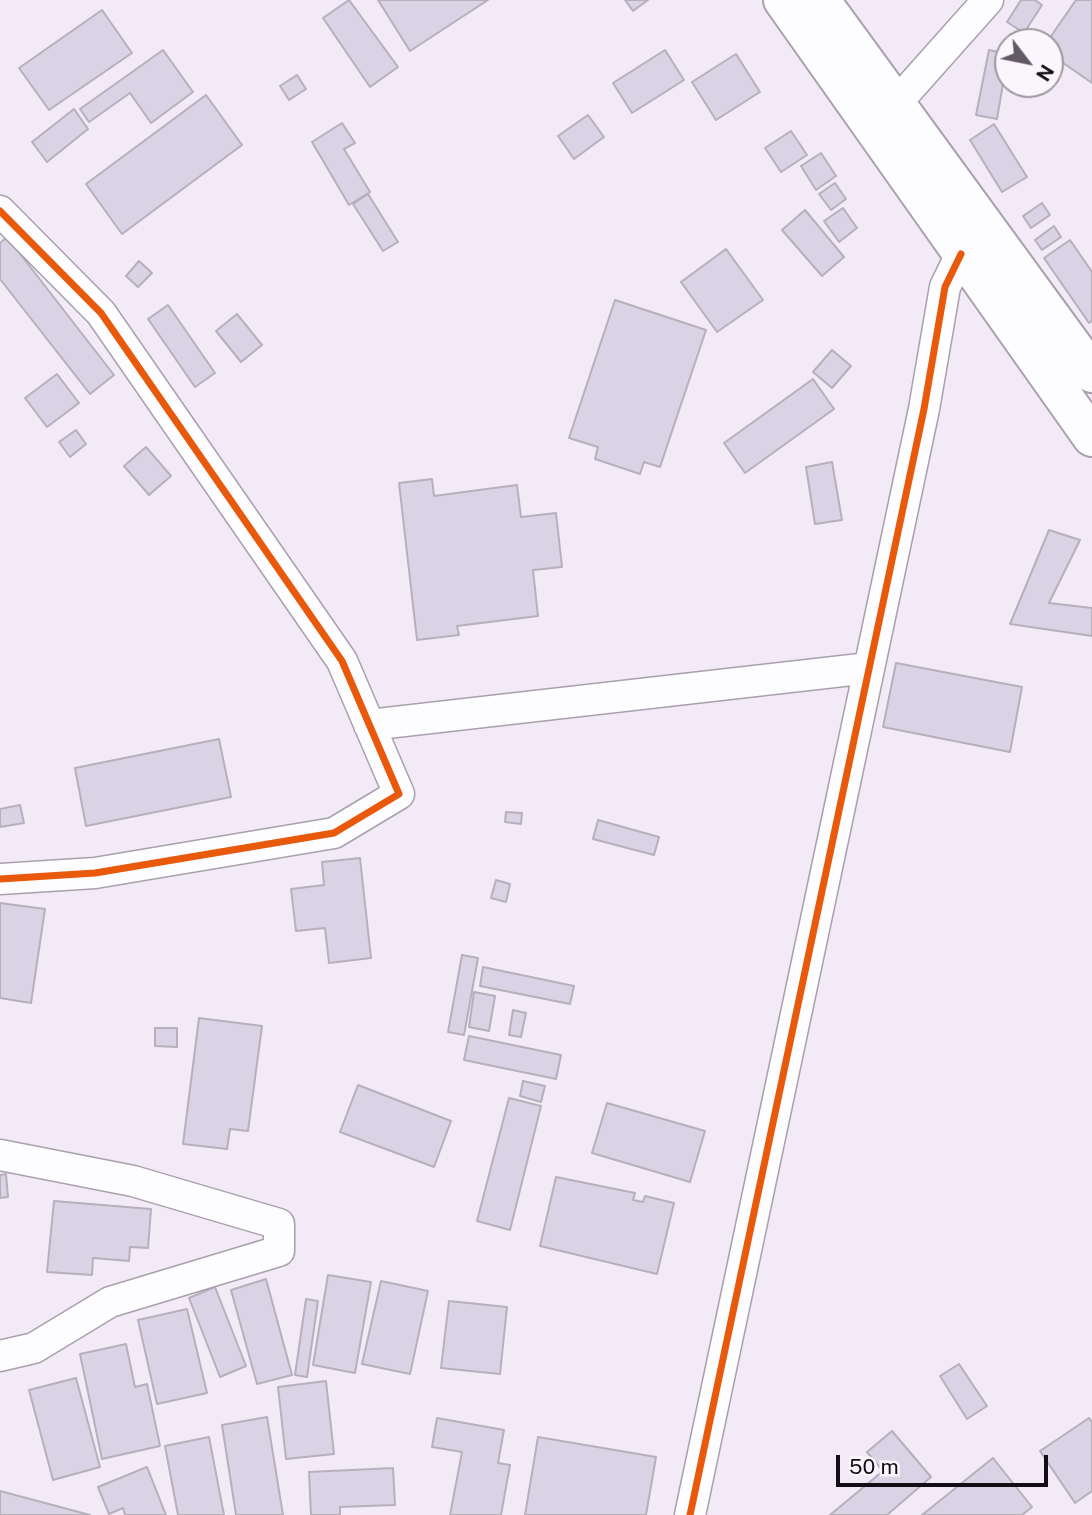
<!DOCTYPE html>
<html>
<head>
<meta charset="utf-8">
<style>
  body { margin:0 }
  #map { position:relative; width:1092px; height:1515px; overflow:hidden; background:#f3eaf8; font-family:"Public Sans",sans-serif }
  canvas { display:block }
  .north { position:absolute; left:994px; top:28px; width:70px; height:70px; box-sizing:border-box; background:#faf6fc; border:2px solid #9e99a0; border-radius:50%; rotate:122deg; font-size:19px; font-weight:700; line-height:28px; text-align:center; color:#130d16 }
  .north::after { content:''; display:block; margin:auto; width:24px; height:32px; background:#615a65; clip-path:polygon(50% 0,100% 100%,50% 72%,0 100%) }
  .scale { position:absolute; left:836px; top:1455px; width:212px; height:32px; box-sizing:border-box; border:4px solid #130d16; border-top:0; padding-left:9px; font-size:21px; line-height:24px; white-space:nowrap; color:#130d16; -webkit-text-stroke:5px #faf6fc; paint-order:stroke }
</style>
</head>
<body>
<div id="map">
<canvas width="1092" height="1515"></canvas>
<div class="north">N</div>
<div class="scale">50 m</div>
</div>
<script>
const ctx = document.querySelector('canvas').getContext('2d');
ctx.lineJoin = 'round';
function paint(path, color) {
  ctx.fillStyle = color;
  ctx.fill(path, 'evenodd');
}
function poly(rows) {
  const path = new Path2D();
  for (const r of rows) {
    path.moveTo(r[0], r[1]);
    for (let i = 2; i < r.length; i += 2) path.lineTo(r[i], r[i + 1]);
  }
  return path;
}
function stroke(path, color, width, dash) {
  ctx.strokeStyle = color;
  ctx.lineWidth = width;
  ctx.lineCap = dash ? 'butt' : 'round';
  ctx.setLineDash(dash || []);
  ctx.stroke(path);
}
const building = poly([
  [349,0,398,67,370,87,323,18,349,0],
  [378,0,488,0,410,51,378,0],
  [625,0,648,0,633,11,625,0],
  [1021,0,1035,0,1042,5,1024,33,1007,22,1021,0],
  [1076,0,1092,0,1092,83,1050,54,1050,42,1047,42,1076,0],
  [102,10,132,53,49,110,19,68,102,10],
  [163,50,193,92,151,123,130,93,89,122,80,109,163,50],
  [665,50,684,80,632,113,613,83,665,50],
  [989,50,1008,54,997,119,976,115,989,50],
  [736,54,760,92,716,120,692,82,736,54],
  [297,75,306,89,289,100,280,86,297,75],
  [206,95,242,145,122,234,86,184,206,95],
  [74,109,88,129,47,162,32,142,74,109],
  [588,115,604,137,574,159,558,136,588,115],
  [342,123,355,143,344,149,370,192,349,205,312,142,342,123],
  [994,124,1027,177,1002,192,970,140,994,124],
  [791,131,807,155,781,172,765,148,791,131],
  [821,153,836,176,816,190,801,166,821,153],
  [835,183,846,199,831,210,819,194,835,183],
  [368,194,398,242,383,251,353,204,368,194],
  [1042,203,1050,215,1031,228,1023,216,1042,203],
  [843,208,857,228,839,242,824,221,843,208],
  [805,210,844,257,822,276,782,230,805,210],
  [1054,226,1061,237,1042,250,1035,240,1054,226],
  [7,237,114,375,90,394,0,279,0,243,7,237],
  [1070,240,1092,272,1092,321,1089,323,1044,258,1070,240],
  [726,249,763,300,717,332,681,282,726,249],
  [139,261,152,273,138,287,126,276,139,261],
  [615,300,706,330,660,467,644,462,640,474,595,459,598,447,569,438,615,300],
  [168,305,215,373,195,387,148,319,168,305],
  [237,314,262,345,241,362,216,331,237,314],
  [832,350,851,366,832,388,813,372,832,350],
  [57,374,79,403,47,427,25,398,57,374],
  [813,379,834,409,745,473,724,443,813,379],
  [76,430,86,444,70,457,59,442,76,430],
  [146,447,171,476,149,495,124,466,146,447],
  [832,462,842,520,815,524,806,467,832,462],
  [432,479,434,496,517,485,521,517,556,513,562,567,533,570,538,616,457,626,459,635,417,640,399,483,432,479],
  [1049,530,1080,540,1049,603,1092,608,1092,636,1010,624,1049,530],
  [896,663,1022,687,1010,752,883,727,896,663],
  [219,739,231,797,86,826,75,768,219,739],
  [20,805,24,823,0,827,0,809,20,805],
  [506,812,522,813,521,824,505,822,506,812],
  [598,820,659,837,654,855,593,839,598,820],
  [360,858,371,958,329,963,325,928,296,931,291,889,324,885,322,862,360,858],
  [496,880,510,884,506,902,491,898,496,880],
  [0,903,45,909,31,1003,0,998,0,903],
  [462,955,478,958,464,1035,448,1032,462,955],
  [483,967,574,986,570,1004,480,986,483,967],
  [474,992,495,996,489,1031,469,1027,474,992],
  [513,1010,526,1013,521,1037,509,1035,513,1010],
  [199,1018,262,1026,248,1131,230,1129,227,1149,183,1144,199,1018],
  [155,1028,177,1028,177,1047,155,1046,155,1028],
  [469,1036,561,1055,556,1079,464,1060,469,1036],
  [523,1081,545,1086,541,1102,520,1096,523,1081],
  [358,1085,451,1121,434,1167,340,1132,358,1085],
  [509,1098,541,1106,510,1230,477,1221,509,1098],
  [607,1103,705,1131,690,1182,592,1153,607,1103],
  [6,1174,8,1197,0,1198,0,1175,6,1174],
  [556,1177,635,1193,633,1200,643,1202,645,1196,674,1203,657,1274,540,1246,556,1177],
  [54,1201,151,1209,148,1248,130,1247,129,1261,93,1258,92,1275,47,1272,54,1201],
  [328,1275,371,1282,355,1373,313,1365,328,1275],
  [266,1279,292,1375,257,1384,231,1290,266,1279],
  [381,1281,428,1291,410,1374,362,1364,381,1281],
  [215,1287,246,1366,220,1377,189,1298,215,1287],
  [306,1299,318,1301,307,1377,295,1375,306,1299],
  [449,1301,507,1307,500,1374,441,1368,449,1301],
  [187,1309,207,1393,157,1404,138,1320,187,1309],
  [126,1344,135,1387,147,1384,160,1446,102,1459,80,1354,126,1344],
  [959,1364,987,1406,967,1419,940,1376,959,1364],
  [76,1378,100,1467,53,1480,29,1390,76,1378],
  [326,1381,334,1454,286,1459,278,1387,326,1381],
  [267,1417,283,1515,236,1515,222,1425,267,1417],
  [437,1418,504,1430,498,1463,510,1465,501,1515,450,1515,462,1452,432,1447,437,1418],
  [1089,1418,1092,1422,1092,1491,1075,1503,1040,1451,1089,1418],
  [892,1431,931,1477,887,1515,830,1515,883,1471,867,1452,892,1431],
  [209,1437,224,1515,178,1515,165,1446,209,1437],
  [538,1437,656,1457,646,1515,525,1515,538,1437],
  [993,1458,1032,1507,1022,1515,922,1515,993,1458],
  [147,1467,166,1515,125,1515,123,1508,109,1514,98,1487,147,1467],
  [393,1468,395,1505,340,1507,340,1515,311,1515,309,1472,393,1468],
  [0,1491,90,1515,0,1515,0,1491]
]);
const minor = poly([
  [883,118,988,0],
  [0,211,101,313,342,661,399,794,334,833,95,873,0,879],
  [369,725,869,668],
  [0,1155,133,1181,279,1224,279,1251,110,1302,34,1348,0,1356],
  [690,1515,924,409,945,287,961,254]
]);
const major = poly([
  [783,0,1092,437],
  [820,0,1092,373]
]);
const cycleway = poly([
  [0,211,101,313,342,661,399,794,334,833,95,873,0,879],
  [690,1515,924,409,945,287,961,254]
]);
paint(building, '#d9d3e5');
stroke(building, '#b5b0bc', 2);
stroke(minor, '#a8a1ac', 33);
stroke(major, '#a8a1ac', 42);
stroke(minor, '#fdfcfe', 30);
stroke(major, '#fdfcfe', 38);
stroke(cycleway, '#e8590c', 7);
</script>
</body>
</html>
